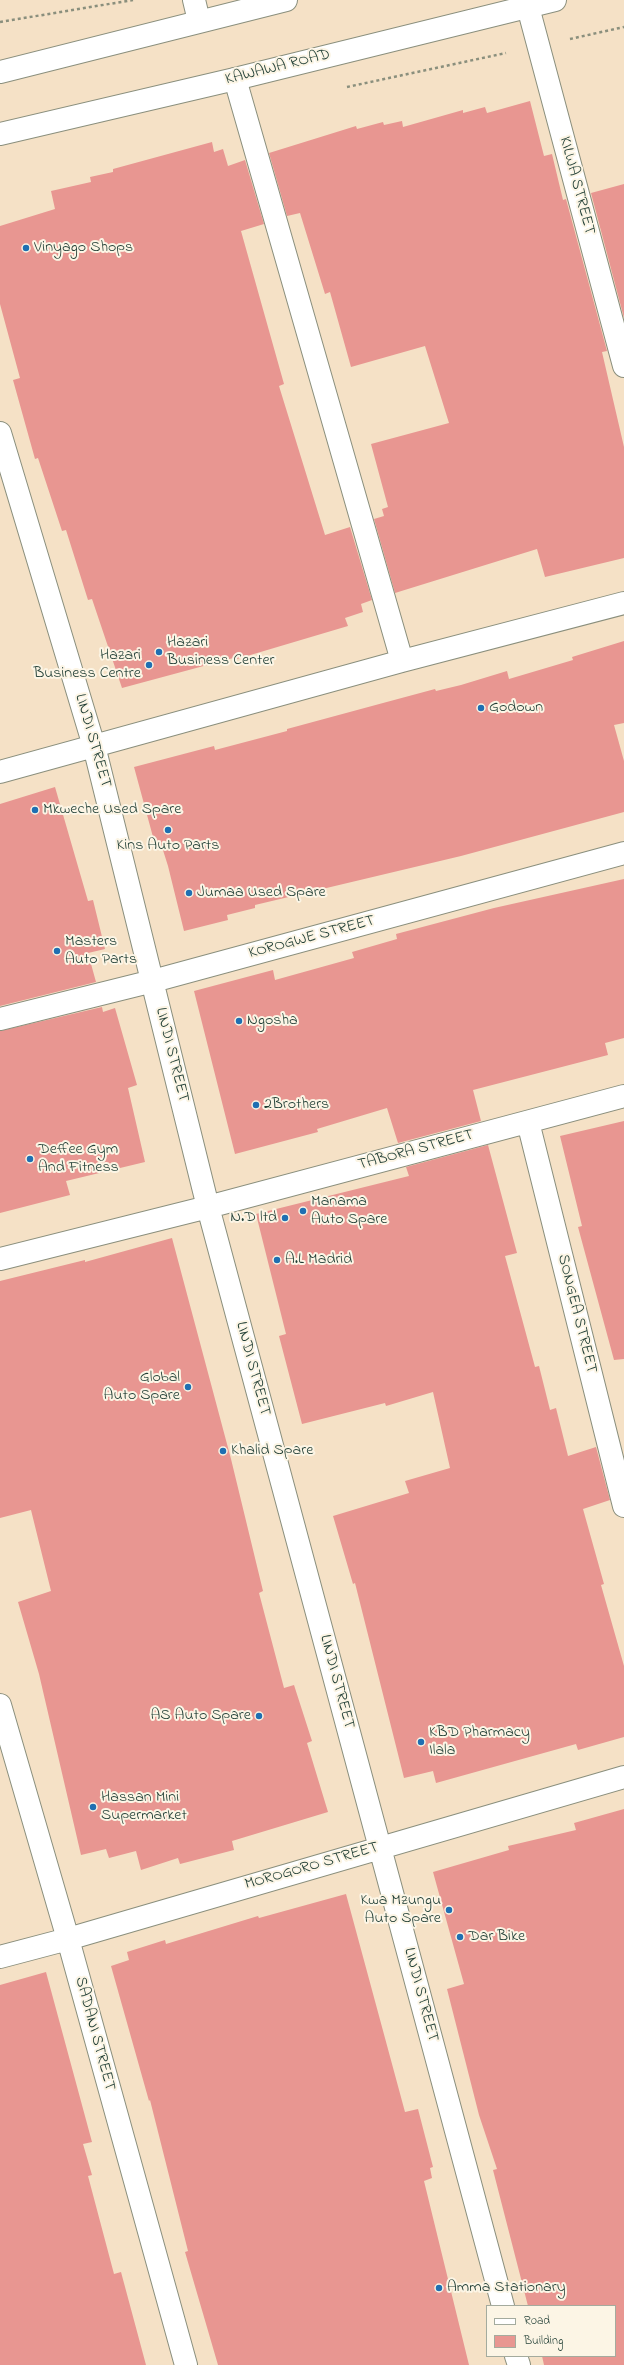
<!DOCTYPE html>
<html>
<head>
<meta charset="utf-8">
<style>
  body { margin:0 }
  #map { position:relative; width:624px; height:2365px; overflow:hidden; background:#f5e1c6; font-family:"Indie Flower",sans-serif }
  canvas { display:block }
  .legend { position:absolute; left:486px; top:2305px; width:130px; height:52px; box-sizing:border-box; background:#fcf5e5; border:1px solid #a4ab9e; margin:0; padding:5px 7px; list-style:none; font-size:12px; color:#1f3d34 }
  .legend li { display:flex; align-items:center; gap:8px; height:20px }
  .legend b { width:20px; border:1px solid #a4ab9e }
</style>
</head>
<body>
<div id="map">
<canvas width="624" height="2365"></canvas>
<ul class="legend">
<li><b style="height:5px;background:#fff"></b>Road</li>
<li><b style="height:11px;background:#e89691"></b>Building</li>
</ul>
</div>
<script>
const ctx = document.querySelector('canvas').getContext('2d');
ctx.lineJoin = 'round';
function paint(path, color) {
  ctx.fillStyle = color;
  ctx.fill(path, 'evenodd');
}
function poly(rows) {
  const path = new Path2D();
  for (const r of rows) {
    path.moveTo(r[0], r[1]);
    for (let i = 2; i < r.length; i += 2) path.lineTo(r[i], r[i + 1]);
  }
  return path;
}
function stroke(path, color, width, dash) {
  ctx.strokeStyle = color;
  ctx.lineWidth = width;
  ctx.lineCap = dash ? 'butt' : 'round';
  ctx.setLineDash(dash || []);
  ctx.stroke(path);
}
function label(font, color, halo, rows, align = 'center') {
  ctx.font = font + ' "Indie Flower",sans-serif';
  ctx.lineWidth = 4;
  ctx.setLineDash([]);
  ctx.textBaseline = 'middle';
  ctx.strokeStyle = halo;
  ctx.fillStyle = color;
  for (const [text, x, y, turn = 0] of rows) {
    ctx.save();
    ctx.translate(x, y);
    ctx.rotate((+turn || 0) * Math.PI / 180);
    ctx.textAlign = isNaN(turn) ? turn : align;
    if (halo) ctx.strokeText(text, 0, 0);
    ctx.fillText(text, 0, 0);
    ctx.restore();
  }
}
const building = poly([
  [530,101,544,156,552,154,563,200,566,199,607,351,602,352,624,447,624,558,545,577,537,549,395,593,374,519,384,516,382,509,388,507,371,444,449,423,425,346,351,367,330,292,325,294,300,213,287,216,269,153,356,126,357,129,383,122,384,125,402,121,403,127,463,110,463,113,485,107,487,113],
  [212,142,214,152,223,149,228,166,245,160,264,224,241,231,284,384,279,386,325,535,350,527,372,600,361,604,363,612,345,618,348,626,237,659,237,657,122,688,92,599,88,600,66,530,62,531,38,458,35,459,13,380,20,378,0,304,0,226,55,209,51,191,91,182,90,177,113,172,113,169],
  [624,184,624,318,591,193],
  [624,641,624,723,614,725,624,761,624,812,461,856,255,905,255,908,227,915,228,920,184,931,168,866,162,847,156,848,134,767,214,746,215,750,287,731,287,729,383,703,435,689,436,691,461,685,507,671,509,679,573,660,572,657],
  [55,787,88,901,93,900,105,949,88,953,96,982,0,1006,0,804],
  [624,879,624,1038,605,1043,608,1055,473,1090,481,1121,398,1143,387,1108,317,1129,318,1132,235,1154,194,991,273,970,275,980,354,958,352,952,397,939,396,934,494,908],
  [102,1007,103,1012,115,1008,137,1085,128,1088,145,1162,66,1181,70,1195,0,1213,0,1031],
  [624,1121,624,1359,614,1360,578,1227,582,1226,560,1136],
  [488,1145,517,1253,505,1256,535,1367,539,1366,550,1410,556,1408,568,1456,596,1447,610,1500,583,1509,604,1584,601,1585,624,1666,624,1737,578,1750,576,1744,436,1783,433,1771,404,1778,355,1583,353,1584,333,1516,409,1493,405,1481,450,1468,433,1392,386,1406,385,1403,302,1424,279,1336,286,1334,256,1214,409,1176,406,1167],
  [172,1238,231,1459,263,1591,259,1593,284,1688,294,1685,312,1741,307,1743,328,1812,232,1841,234,1850,180,1864,178,1858,141,1870,136,1851,109,1858,106,1849,81,1855,39,1674,18,1602,51,1591,31,1510,0,1518,0,1281,85,1260,85,1262],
  [624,1809,624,2365,544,2365,542,2356,615,2356,615,2306,528,2306,493,2170,497,2169,479,2115,447,1989,464,1984,433,1872,509,1850,508,1846,576,1830,574,1823],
  [346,1894,405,2112,418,2109,433,2167,430,2168,432,2178,424,2181,469,2365,218,2365,185,2252,188,2251,150,2100,149,2101,111,1966,129,1960,127,1952,165,1940,166,1944,258,1916,259,1918],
  [46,1972,92,2142,83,2144,92,2175,88,2176,114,2274,121,2272,146,2365,0,2365,0,1985]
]);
const path = poly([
  [0,22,133,0],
  [570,39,624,27],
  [347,87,506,53]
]);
const minor = poly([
  [194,0,199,21],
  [528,7,624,366],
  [235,79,402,661],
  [0,433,94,746,208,1207,503,2306],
  [0,772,402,661,624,603],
  [0,1019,153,981,624,853],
  [528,1122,624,1506],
  [0,1259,208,1207,624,1096],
  [0,1705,68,1939,186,2365],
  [0,1957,68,1939,624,1777],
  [516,2356,519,2365]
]);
const primary = poly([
  [0,72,286,0],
  [0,134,235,79,555,0]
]);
const markers = [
  [26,248,4,"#1f6fb2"],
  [159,652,4,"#1f6fb2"],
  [149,665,4,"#1f6fb2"],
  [481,708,4,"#1f6fb2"],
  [35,810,4,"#1f6fb2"],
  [168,830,4,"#1f6fb2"],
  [189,893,4,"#1f6fb2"],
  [57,951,4,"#1f6fb2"],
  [239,1021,4,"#1f6fb2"],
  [256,1105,4,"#1f6fb2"],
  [30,1159,4,"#1f6fb2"],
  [303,1211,4,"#1f6fb2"],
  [285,1218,4,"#1f6fb2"],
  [277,1260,4,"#1f6fb2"],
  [188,1387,4,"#1f6fb2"],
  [223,1451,4,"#1f6fb2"],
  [259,1716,4,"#1f6fb2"],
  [421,1742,4,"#1f6fb2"],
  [93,1807,4,"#1f6fb2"],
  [449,1910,4,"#1f6fb2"],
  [460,1937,4,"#1f6fb2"],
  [439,2288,4,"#1f6fb2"]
];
const streetNames = [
  ["KAWAWA ROAD",278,68,-14],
  ["KILWA STREET",576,186,75],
  ["LINDI STREET",92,741,74],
  ["KOROGWE STREET",312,938,-15],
  ["LINDI STREET",171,1055,76],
  ["TABORA STREET",416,1151,-15],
  ["SONGEA STREET",576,1314,76],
  ["LINDI STREET",252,1369,75],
  ["LINDI STREET",336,1682,75],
  ["MOROGORO STREET",312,1867,-16],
  ["LINDI STREET",420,1995,75],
  ["SADANI STREET",94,2034,75]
];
const poiNames = [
  ["Vinyago Shops",34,248],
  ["Hazari",167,643],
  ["Business Center",167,661],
  ["Hazari",141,656,"right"],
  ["Business Centre",141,674,"right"],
  ["Godown",489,708],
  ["Mkweche Used Spare",43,810],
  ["Kins Auto Parts",168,846,"center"],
  ["Jumaa Used Spare",197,893],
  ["Masters",65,942],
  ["Auto Parts",65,960],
  ["Ngosha",247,1021],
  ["2Brothers",264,1105],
  ["Deffee Gym",38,1150],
  ["And Fitness",38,1168],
  ["Manama",311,1202],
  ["Auto Spare",311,1220],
  ["N.D ltd",277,1218,"right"],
  ["A.L Madrid",285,1260],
  ["Global",180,1378,"right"],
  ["Auto Spare",180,1396,"right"],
  ["Khalid Spare",231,1451],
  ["AS Auto Spare",251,1716,"right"],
  ["KBD Pharmacy",429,1733],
  ["Ilala",429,1751],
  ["Hassan Mini",101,1798],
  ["Supermarket",101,1816],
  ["Kwa Mzungu",441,1901,"right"],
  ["Auto Spare",441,1919,"right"],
  ["Dar Bike",468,1937],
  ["Amma Stationary",447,2288]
];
paint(building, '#e89691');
stroke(minor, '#8a8f7d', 24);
stroke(primary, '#8a8f7d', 24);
stroke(path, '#8a8f7d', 2.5, [3, 3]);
stroke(minor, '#fff', 22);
stroke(primary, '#fff', 22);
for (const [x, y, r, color] of markers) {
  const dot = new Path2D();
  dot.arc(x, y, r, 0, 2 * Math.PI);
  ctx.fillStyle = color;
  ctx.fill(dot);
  stroke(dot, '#fcf5e5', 1.5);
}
label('16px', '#1f3d34', '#fcf5e5', streetNames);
label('16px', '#1f3d34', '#fcf5e5', poiNames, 'left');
</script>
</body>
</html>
